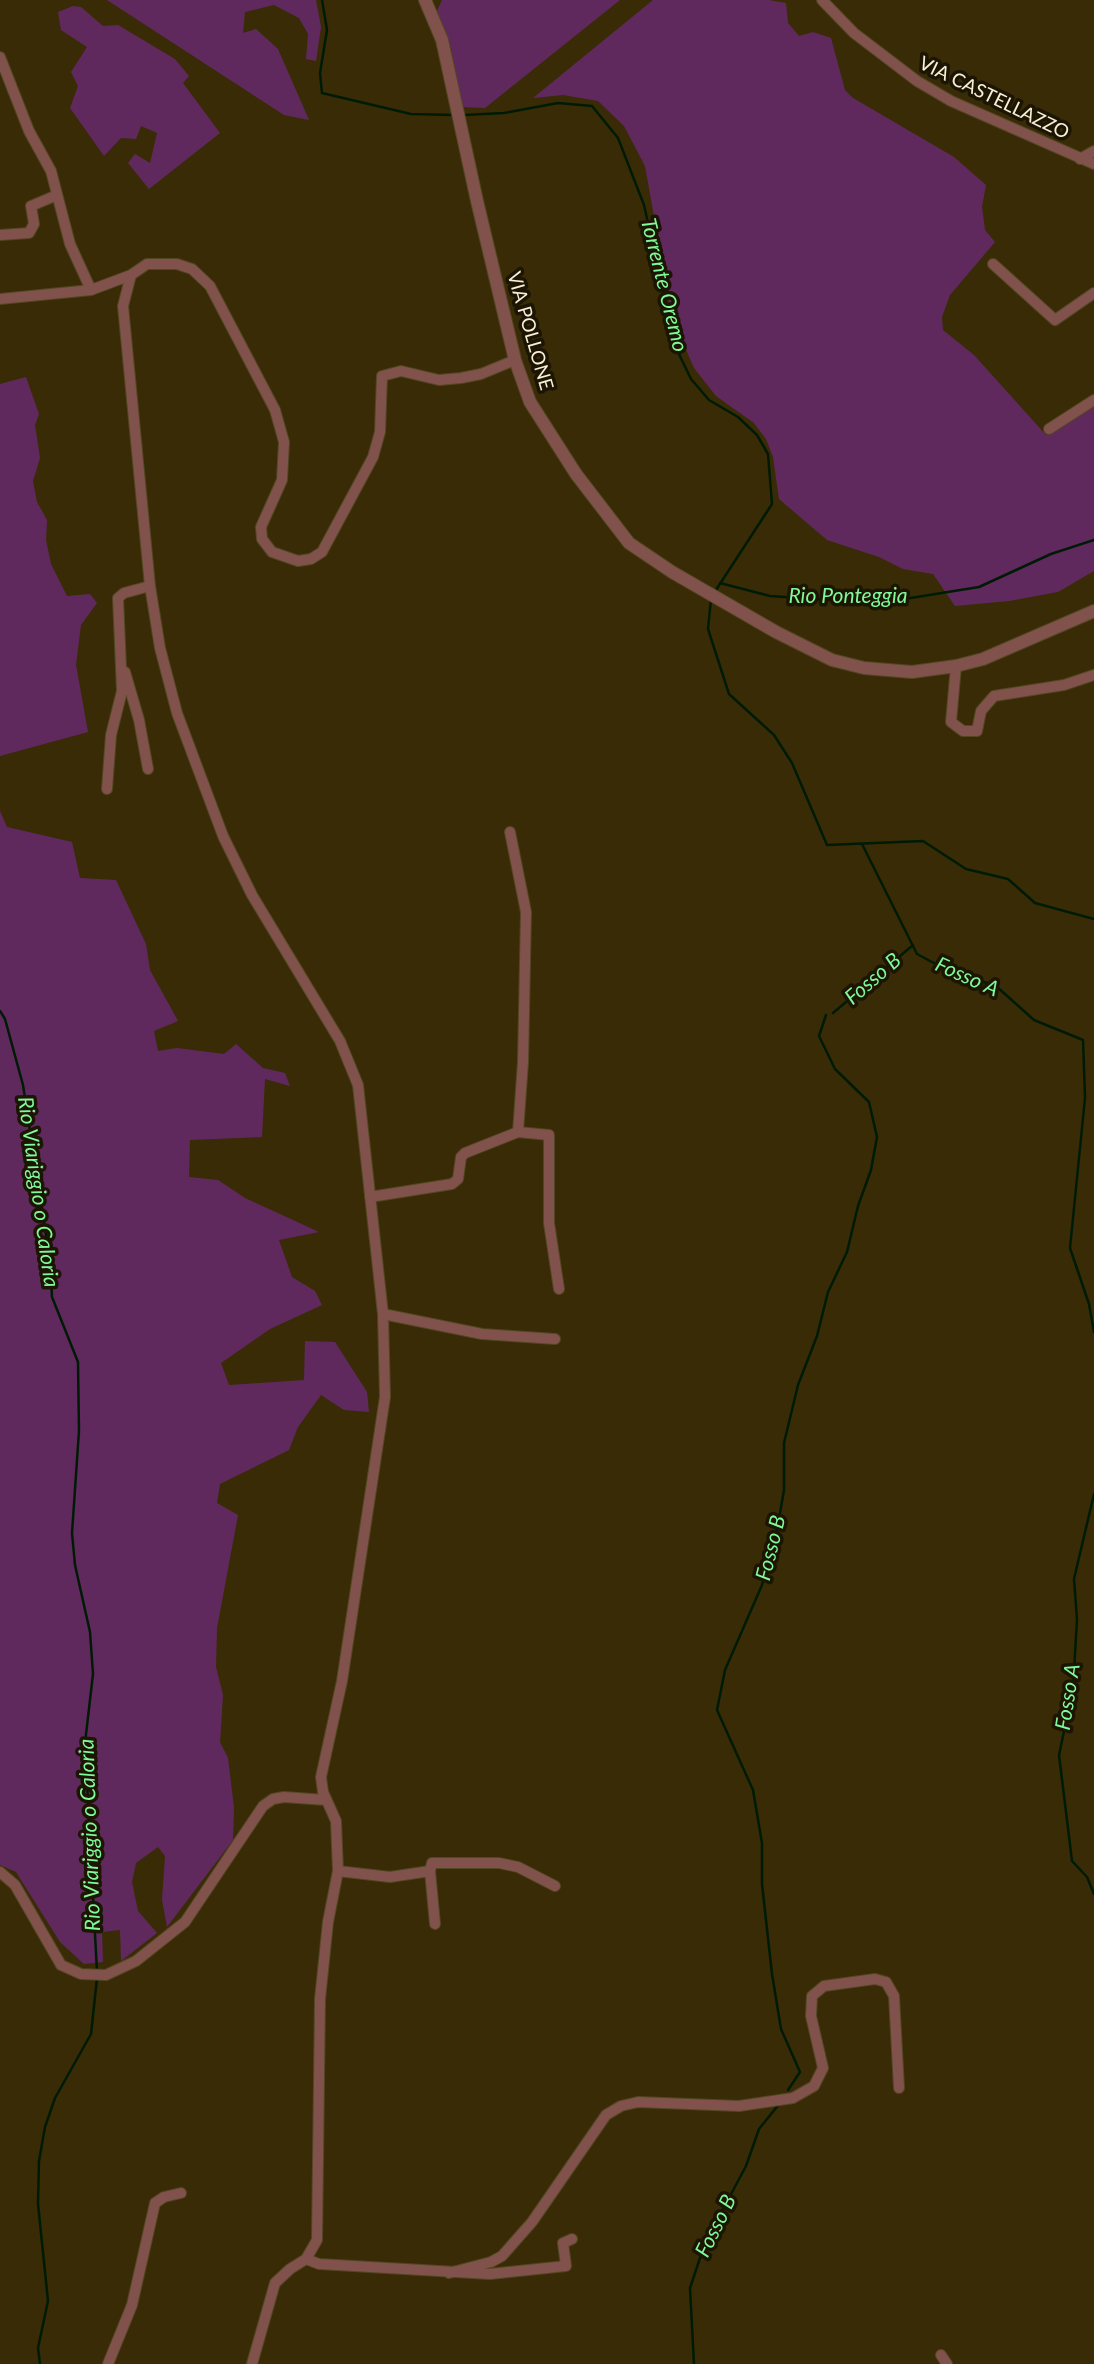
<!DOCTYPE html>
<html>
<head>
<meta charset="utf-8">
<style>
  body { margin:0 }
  canvas { display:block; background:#382b06 }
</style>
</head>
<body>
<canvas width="1094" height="2364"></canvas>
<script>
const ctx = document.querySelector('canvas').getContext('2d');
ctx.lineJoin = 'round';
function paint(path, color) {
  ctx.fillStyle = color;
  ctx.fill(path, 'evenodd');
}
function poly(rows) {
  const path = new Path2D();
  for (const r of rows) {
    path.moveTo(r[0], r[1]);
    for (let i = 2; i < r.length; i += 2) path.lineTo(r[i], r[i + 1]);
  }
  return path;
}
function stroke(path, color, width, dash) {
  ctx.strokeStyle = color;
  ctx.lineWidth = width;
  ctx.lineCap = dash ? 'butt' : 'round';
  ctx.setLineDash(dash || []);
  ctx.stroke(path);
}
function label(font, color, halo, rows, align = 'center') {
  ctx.font = font + ' Lato,sans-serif';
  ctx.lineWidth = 7;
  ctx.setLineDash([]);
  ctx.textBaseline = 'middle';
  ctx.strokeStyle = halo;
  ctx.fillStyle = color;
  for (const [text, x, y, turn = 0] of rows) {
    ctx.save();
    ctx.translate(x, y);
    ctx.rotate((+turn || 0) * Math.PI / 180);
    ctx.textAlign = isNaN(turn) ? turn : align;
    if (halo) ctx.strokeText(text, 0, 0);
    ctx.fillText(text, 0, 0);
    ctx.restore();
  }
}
const green = poly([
  [107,0,316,0,321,27,316,61,306,59,308,34,299,18,274,5,245,12,243,33,256,29,278,49,309,120,284,115],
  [442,0,620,0,485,108,461,107,451,48,436,13],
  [653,0,769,0,786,3,788,23,799,36,813,32,831,38,845,90,853,98,954,157,986,185,982,207,985,230,995,242,950,295,942,317,943,330,974,355,1046,435,1094,405,1094,571,1058,592,1009,601,955,606,933,574,903,569,879,557,827,540,779,499,773,457,766,439,754,423,716,396,694,368,672,317,645,166,624,126,598,101,563,95,533,98],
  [73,6,81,7,103,26,118,25,175,59,189,76,183,83,220,133,149,189,128,163,135,154,150,163,157,133,141,126,136,139,121,138,104,156,70,108,78,86,71,72,87,47,61,30,58,12],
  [26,377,39,414,35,425,40,458,33,481,37,502,47,520,46,540,51,564,67,596,90,594,97,603,81,625,76,665,88,732,0,756,0,384],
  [0,811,7,827,72,842,80,878,116,880,146,944,150,970,178,1021,154,1031,158,1051,177,1048,224,1054,236,1044,263,1068,285,1073,290,1086,265,1079,262,1137,190,1140,189,1177,218,1180,245,1198,319,1232,279,1240,292,1277,315,1291,322,1305,270,1329,221,1363,229,1385,304,1380,305,1341,335,1342,367,1392,369,1412,344,1410,321,1395,298,1427,289,1450,220,1484,217,1503,238,1515,217,1628,216,1667,223,1695,220,1742,228,1758,234,1808,233,1840,167,1927,162,1900,165,1856,158,1847,136,1863,132,1882,138,1911,157,1933,121,1961,120,1930,102,1932,103,1962,84,1964,60,1942,16,1872,0,1865]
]);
const stream = poly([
  [322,0,327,30,320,73,322,93,411,114,454,115],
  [464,115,504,113,558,103,592,106,618,138,644,205,676,348,691,379,709,400,738,417,757,435,768,454,772,504,714,593],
  [720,583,770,596,845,601,892,601,979,587,1051,554,1094,540],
  [711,599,708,629,729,694,774,735,792,763,827,845,923,841,966,869,1008,879,1035,903,1094,919],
  [862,844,917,954,945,969,996,986,1034,1020,1083,1040,1085,1098,1070,1248,1089,1304,1094,1332],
  [0,1011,5,1019,23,1085,50,1262,52,1297,78,1362,79,1431,72,1533,75,1565,90,1632,93,1674,85,1743,97,1972],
  [833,1013,913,945],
  [1094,1494,1074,1579,1077,1619,1073,1689,1059,1755,1072,1861,1087,1877,1094,1894],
  [788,2090,800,2072,781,2029,772,1974,762,1884,762,1843,753,1790,717,1710,725,1670,762,1585,776,1536,784,1490,784,1443,798,1385,817,1336,828,1292,847,1252,858,1206,871,1170,877,1137,869,1102,835,1069,819,1036,826,1015],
  [40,2364,38,2348,48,2301,38,2204,39,2161,45,2127,55,2098,91,2034,97,1978],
  [694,2364,690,2288,705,2243,746,2166,759,2129,780,2103]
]);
const minor = poly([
  [822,0,854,33,917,81,951,101,1094,164],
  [0,57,29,131,51,171,70,244,91,290],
  [1080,159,1094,151],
  [0,235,29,233,34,224,31,206,57,195],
  [993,264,1055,320,1094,293],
  [0,299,91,290,131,275],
  [1049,429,1094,400],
  [956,666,951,722,963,731,977,731,981,711,994,696,1064,685,1094,675],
  [125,672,139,720,148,769],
  [107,789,111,735,122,691,118,598,124,593,150,586],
  [518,1132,549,1135,549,1223,559,1289],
  [370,1197,452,1184,458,1179,461,1157,465,1153,518,1132,523,1062,526,912,510,832],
  [383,1314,482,1334,555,1339],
  [338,1871,390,1877,430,1871],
  [0,1872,15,1885,61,1965,81,1974,106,1975,136,1961,185,1922,263,1806,273,1799,284,1797,326,1800],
  [435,1924,430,1871,432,1863,499,1863,518,1867,555,1886],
  [306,2259,319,2264,490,2274,566,2266,563,2243,572,2239],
  [449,2273,491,2262,502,2256,532,2222,606,2115,621,2106,638,2102,739,2106,793,2098,814,2086,823,2068,811,2016,812,1996,824,1986,875,1979,886,1982,894,1996,899,2088],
  [941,2355,947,2364],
  [108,2364,132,2305,155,2203,164,2197,181,2193],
  [252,2364,275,2283,290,2269,306,2259,317,2240,320,1999,328,1922,338,1871,336,1821,323,1792,321,1777,342,1681,385,1397,383,1314,358,1085,340,1041,252,895,223,836,177,713,160,648,150,586,123,306,131,275,147,264,177,264,192,269,210,286,275,410,284,442,282,480,261,527,262,539,272,552,298,561,311,559,322,552,373,457,380,432,382,376,401,371,439,380,461,378,481,374,515,360]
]);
const tertiary = poly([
  [425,0,442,40,477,201,515,360,530,402,576,474,629,543,672,572,776,632,832,660,864,668,912,672,956,666,983,659,1094,611]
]);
const streetNames = [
  ["VIA CASTELLAZZO",994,98,26],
  ["VIA POLLONE",530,331,74]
];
const waterNames = [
  ["Torrente Oremo",664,285,76],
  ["Rio Ponteggia",848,596],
  ["Fosso A",967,977,24],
  ["Fosso B",873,979,-41],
  ["Rio Viariggio o Caloria",38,1192,82],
  ["Fosso B",771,1548,-76],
  ["Fosso A",1068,1697,-81],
  ["Rio Viariggio o Caloria",90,1835,-92],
  ["Fosso B",716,2226,-64]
];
paint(green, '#60295e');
stroke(stream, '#001b05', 2.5);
stroke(minor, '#534623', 12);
stroke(tertiary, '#534623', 14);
stroke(minor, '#81524b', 10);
stroke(tertiary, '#81524b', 12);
label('19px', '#f9efd6', '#1c1503', streetNames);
label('italic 21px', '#7efa99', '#1c1503', waterNames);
</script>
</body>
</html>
